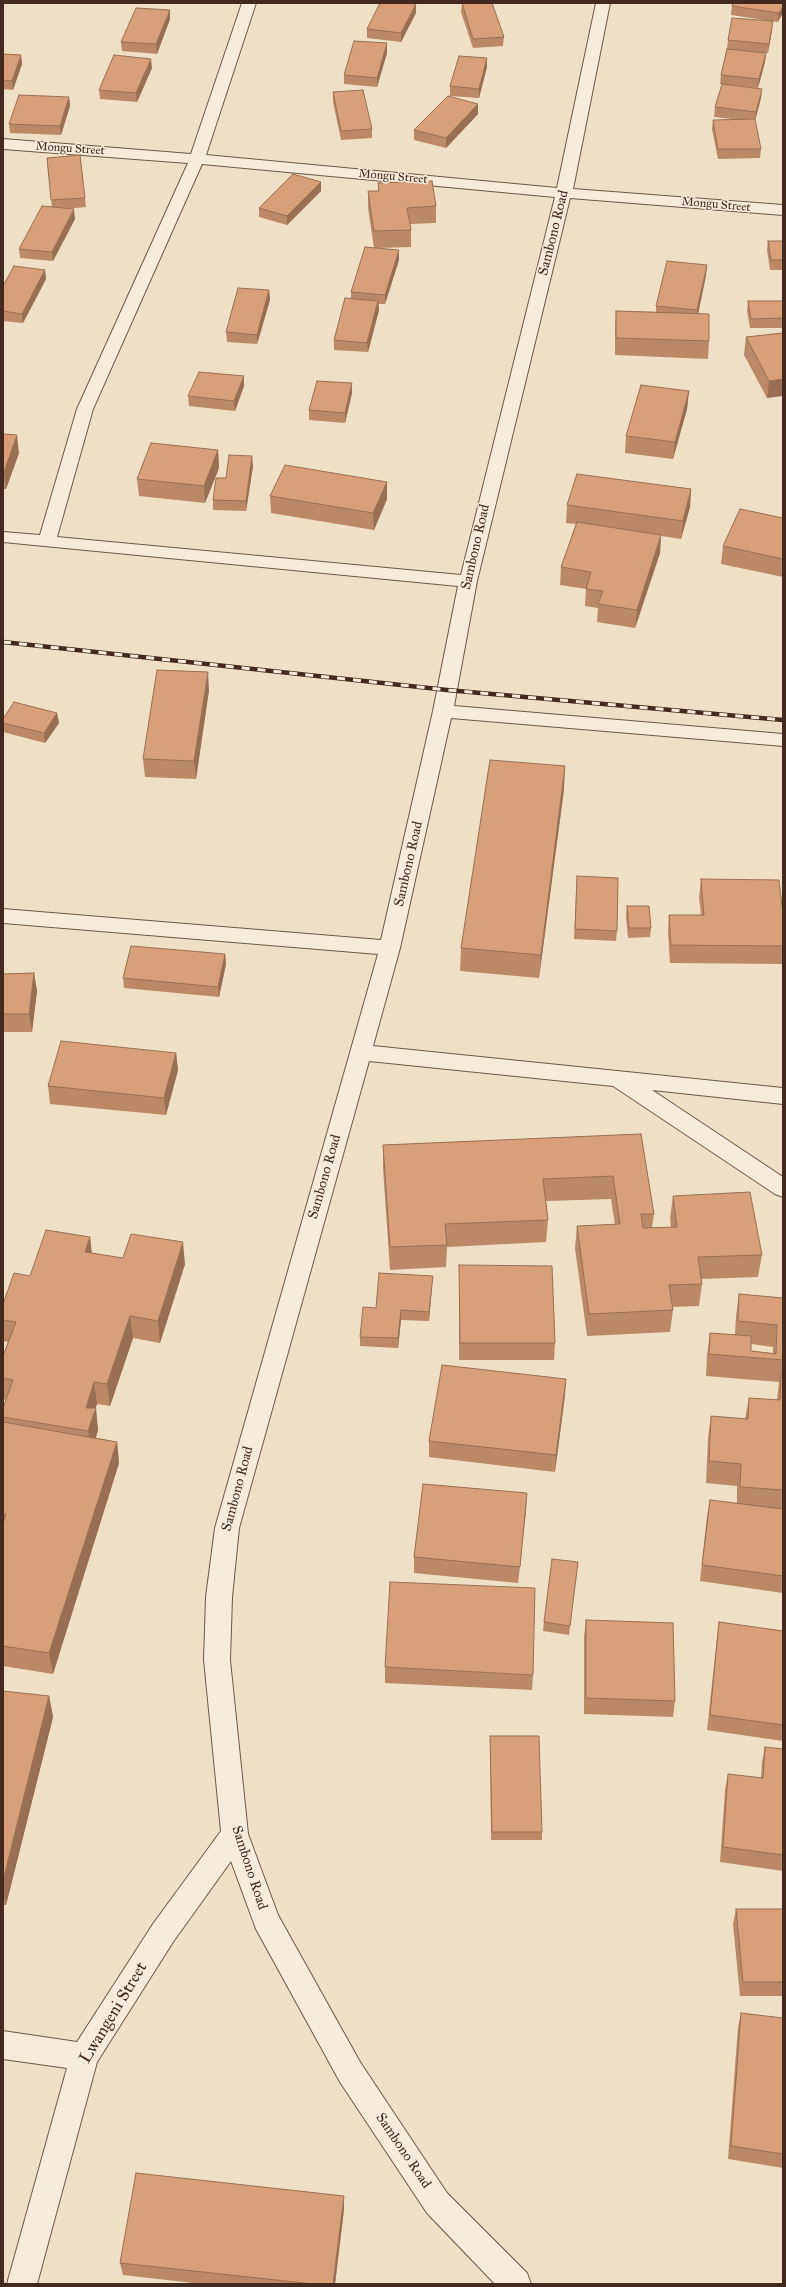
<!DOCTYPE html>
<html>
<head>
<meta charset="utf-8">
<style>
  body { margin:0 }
  #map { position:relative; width:786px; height:2287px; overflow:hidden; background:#eee0c6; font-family:"IM FELL Great Primer",serif }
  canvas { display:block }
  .frame { position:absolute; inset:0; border:4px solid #432a21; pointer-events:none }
</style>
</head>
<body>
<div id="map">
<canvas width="786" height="2287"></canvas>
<div class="frame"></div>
</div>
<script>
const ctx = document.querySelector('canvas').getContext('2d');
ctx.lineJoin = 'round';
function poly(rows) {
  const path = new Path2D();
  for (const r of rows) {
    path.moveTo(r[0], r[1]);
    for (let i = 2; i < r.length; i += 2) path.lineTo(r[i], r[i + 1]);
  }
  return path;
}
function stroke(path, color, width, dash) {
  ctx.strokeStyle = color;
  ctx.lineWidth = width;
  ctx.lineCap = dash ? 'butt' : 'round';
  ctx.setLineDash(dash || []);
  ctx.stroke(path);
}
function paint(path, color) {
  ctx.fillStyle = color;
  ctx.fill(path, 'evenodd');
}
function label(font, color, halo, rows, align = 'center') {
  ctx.font = font + ' "IM FELL Great Primer",serif';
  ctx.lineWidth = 3;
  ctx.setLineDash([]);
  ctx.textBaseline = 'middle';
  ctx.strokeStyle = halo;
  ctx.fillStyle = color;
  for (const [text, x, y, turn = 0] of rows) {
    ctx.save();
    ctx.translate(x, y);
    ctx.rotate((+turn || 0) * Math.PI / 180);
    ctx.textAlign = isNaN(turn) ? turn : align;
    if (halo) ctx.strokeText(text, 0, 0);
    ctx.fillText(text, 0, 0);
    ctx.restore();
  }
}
const minor = poly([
  [242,3,256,3,206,155,557,188,596,3,610,3,573,189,783,205,783,215,570,198,477,581,454,706,783,734,783,746,451,718,400,948,373,1046,783,1088,783,1104,652,1090,783,1177,783,1197,775,1194,613,1086,369,1061,239,1528,232,1597,230,1660,248,1834,278,1915,360,2062,447,2193,527,2273,531,2284,495,2284,427,2213,340,2082,256,1929,231,1861,173,1942,97,2062,37,2284,7,2284,67,2068,3,2059,3,2031,77,2042,153,1924,221,1831,204,1660,206,1597,215,1528,378,954,3,923,3,909,381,940,433,711,458,586,3,542,3,532,40,535,77,409,188,163,3,149,3,139,191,154,242,3],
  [202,164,555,197,461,575,57,537,93,409,202,164]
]);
const rail = poly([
  [3,642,447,690,783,720]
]);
const wall = poly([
  [462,3,504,37,503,46,473,48,461,12],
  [783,3,778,22,731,15,732,6],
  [416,13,401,42,367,38,367,29],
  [170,19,157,54,122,51,121,42],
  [772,30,768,53,749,51,766,53,765,62,758,88,720,84,721,75,727,49,728,40],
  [387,43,387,53,377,87,344,84,344,75],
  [3,54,21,55,22,64,13,90,3,89],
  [487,67,479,98,450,96,450,86],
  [152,68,137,102,100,99,99,90],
  [333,92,372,129,372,138,341,140,333,102],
  [69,97,70,106,61,135,10,133,9,124],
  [761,98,755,121,761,149,760,158,718,159,712,129,713,120,741,120,714,117,715,107],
  [478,104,478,114,446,148,414,140,414,130],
  [80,155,86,207,64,209,75,219,53,261,20,258,19,249,52,207,47,158],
  [321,182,321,191,287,225,259,217,259,208],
  [378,183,436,206,436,223,410,224,411,230,411,247,378,248,399,260,385,304,379,304,379,310,368,352,334,350,334,340,351,299,351,292,374,248,368,208,368,191,378,191],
  [768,241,783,241,783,270,770,270,767,250],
  [45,270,46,279,23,323,3,321,3,286],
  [706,275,698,313,709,341,708,359,615,355,615,328,616,311,656,312,656,306],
  [269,290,270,300,257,344,227,342,226,332],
  [748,301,783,301,783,328,750,328,747,311],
  [783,333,767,398,744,355,746,337],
  [244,376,244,386,235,411,189,406,188,396],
  [352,383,352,393,345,423,309,420,309,410],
  [689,391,687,409,673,459,625,453,626,436],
  [3,434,19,453,6,489,3,489],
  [218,450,219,468,205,503,139,496,137,479],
  [253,466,246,511,213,510,213,500,226,478],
  [387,482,387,499,374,530,271,513,270,496],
  [691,489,690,507,681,539,661,536,660,553,635,628,597,622,598,608,585,606,586,589,560,585,561,567,576,524,566,523,567,505],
  [783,518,783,577,721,564,723,546],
  [209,690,196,779,145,777,143,759],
  [57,713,59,723,45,743,3,732,3,719],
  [564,789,539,978,460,971,461,948],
  [577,876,617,931,616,941,574,939],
  [701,879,783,914,783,964,670,963,668,932,669,915,701,915,699,897],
  [627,906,651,928,650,937,628,938,626,916],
  [225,954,226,964,219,997,124,988,123,978],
  [34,973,37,991,32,1032,3,1032,3,974],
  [176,1053,178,1070,166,1115,50,1104,48,1086],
  [641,1134,654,1214,652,1228,671,1227,670,1218,673,1196,762,1255,758,1277,701,1279,702,1284,699,1306,672,1307,673,1310,670,1332,587,1336,575,1248,577,1226,615,1225,611,1199,546,1201,548,1220,546,1242,447,1247,446,1267,390,1270,383,1168,383,1145],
  [90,1237,92,1253,123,1258,185,1264,160,1343,133,1338,110,1406,97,1404,95,1408,98,1430,96,1438,117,1442,119,1463,53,1674,3,1666,3,1408,6,1400,3,1399,3,1356,8,1342,3,1341,3,1304,30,1276],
  [459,1265,555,1343,554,1360,459,1360],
  [432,1286,429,1321,401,1320,398,1348,360,1346,360,1337,376,1308],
  [739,1294,783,1298,783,1593,700,1581,707,1516,710,1500,737,1503,737,1486,706,1483,708,1438,711,1416,745,1419,749,1398,777,1400,779,1382,706,1376,707,1355,710,1333,735,1335,736,1316],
  [751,1344,773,1347,773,1353,751,1351],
  [565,1395,555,1472,429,1457,429,1441],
  [526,1510,518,1583,414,1573,414,1557],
  [578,1562,569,1635,543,1631,544,1622],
  [586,1620,675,1701,673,1717,584,1714,584,1636],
  [719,1622,783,1631,783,1741,707,1730,717,1638],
  [385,1667,533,1675,532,1690,385,1683],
  [3,1691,49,1696,53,1717,6,1905,3,1905],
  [490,1736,542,1832,542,1840,491,1840,490,1744],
  [765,1747,783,1749,783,1871,720,1862,725,1790,728,1774,761,1778,762,1762],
  [736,1909,783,1909,783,1996,740,1996,733,1924],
  [741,2013,783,2018,783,2168,728,2159,738,2027],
  [344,2196,344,2209,335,2284,202,2284,123,2275,120,2263]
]);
const shadedWall = poly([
  [416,4,416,13,401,42,401,33],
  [783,6,783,13,778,22,779,13],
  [170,10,170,19,157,54,156,44],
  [773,21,772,30,768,53,769,44],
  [387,43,387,53,377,87,377,78],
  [766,53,765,62,758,88,759,79],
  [21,55,22,64,13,90,12,81],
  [487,58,487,67,479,98,479,89],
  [151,59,152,68,137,102,136,93],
  [762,89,761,98,755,121,756,112],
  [69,97,70,106,61,135,60,126],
  [478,104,478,114,446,148,446,138],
  [321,182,321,191,287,225,287,216],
  [74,209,75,219,53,261,52,252],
  [399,250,399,260,385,304,385,295],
  [707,265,706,275,697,320,697,310],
  [45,270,46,279,23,323,22,314],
  [269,290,270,300,257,344,257,335],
  [378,301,379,310,368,352,367,343],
  [244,376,244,386,235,411,234,401],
  [783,379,783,396,767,398,769,381],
  [352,383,352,393,345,423,345,413],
  [689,391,687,409,673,459,675,442],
  [17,435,19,453,6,489,4,472],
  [218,450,219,468,205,503,204,486],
  [252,456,253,466,246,511,246,501],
  [387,482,387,499,374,530,373,513],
  [691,489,690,507,681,539,683,521],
  [661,535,660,553,635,628,637,610],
  [208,672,209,690,196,779,194,761],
  [57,713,59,723,45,743,44,733],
  [565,766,564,789,539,978,541,955],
  [225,954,226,964,219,997,218,987],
  [34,973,37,991,32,1032,29,1014],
  [176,1053,178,1070,166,1115,164,1098],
  [90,1237,92,1260,85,1252],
  [183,1242,185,1264,160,1343,158,1321],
  [433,1276,432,1286,429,1321,429,1312],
  [401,1310,401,1320,398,1348,398,1338],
  [130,1316,133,1338,110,1406,107,1384],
  [566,1379,565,1395,555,1472,556,1455],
  [94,1382,97,1404,94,1413,96,1408,98,1430,91,1453,88,1431,86,1408],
  [117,1442,119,1463,53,1674,49,1653],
  [527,1493,526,1510,518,1583,520,1567],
  [49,1696,53,1717,6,1905,3,1891,3,1881],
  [344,2196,344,2209,335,2284,333,2284]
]);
const building = poly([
  [380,3,406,3,416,4,401,33,367,29,380,3],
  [462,3,492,3,504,37,473,39,462,3],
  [733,3,783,3,783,6,779,13,732,6,733,3],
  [136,8,170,10,156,44,121,42,136,8],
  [732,18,773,21,769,44,728,40,732,18],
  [354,41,387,43,377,78,344,75,354,41],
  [727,49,766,53,759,79,721,75,727,49],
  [3,54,21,55,12,81,3,80,3,54],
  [114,55,151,59,136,93,99,90,114,55],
  [459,56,487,58,479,89,450,86,459,56],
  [722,84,762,89,756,112,715,107,722,84],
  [363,90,372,129,341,131,333,92,363,90],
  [19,95,69,97,60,126,9,124,19,95],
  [448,96,478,104,446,138,414,130,448,96],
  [755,119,761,149,718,149,713,120,755,119],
  [80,155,85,198,51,200,47,158,80,155],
  [293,174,321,182,287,216,259,208,293,174],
  [432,181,436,206,407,208,411,230,374,231,368,191,379,191,378,183,432,181],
  [42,206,74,209,52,252,19,249,42,206],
  [768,241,783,241,783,260,771,260,768,241],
  [365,247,399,250,385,295,351,292,365,247],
  [667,261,707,265,697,310,656,306,667,261],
  [14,266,45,270,22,314,3,311,3,286,14,266],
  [238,288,269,290,257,335,226,332,238,288],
  [345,298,378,301,367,343,334,340,345,298],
  [748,301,783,301,783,318,751,319,748,301],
  [616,311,709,314,709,341,616,338,616,311],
  [783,333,783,379,769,381,746,337,783,333],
  [199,372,244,376,234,401,188,396,199,372],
  [317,381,352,383,345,413,309,410,317,381],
  [641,385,689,391,675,442,626,436,641,385],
  [3,434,17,435,4,472,3,472,3,434],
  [151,443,218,450,204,486,137,479,151,443],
  [229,455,252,456,246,501,213,500,216,478,226,478,229,455],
  [285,465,387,482,373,513,270,496,285,465],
  [577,474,691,489,683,521,567,505,577,474],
  [740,509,783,518,783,559,723,546,740,509],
  [577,522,661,535,637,610,598,604,603,591,586,589,591,572,561,567,577,522],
  [157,670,208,672,194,761,143,759,157,670],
  [14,702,57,713,44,733,3,723,3,719,14,702],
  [490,760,565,766,541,955,461,948,490,760],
  [577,876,618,878,617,931,575,929,577,876],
  [701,879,779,880,783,914,783,946,671,945,669,915,704,915,701,879],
  [627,906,649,906,651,928,629,928,627,906],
  [131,946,225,954,218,987,123,978,131,946],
  [34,973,29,1014,3,1014,3,974,34,973],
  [61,1041,176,1053,164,1098,48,1086,61,1041],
  [641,1134,654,1214,641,1214,643,1228,677,1227,673,1196,750,1192,762,1255,698,1257,702,1284,669,1285,673,1310,589,1314,577,1226,620,1224,613,1176,543,1179,548,1220,445,1224,447,1245,390,1247,383,1145,641,1134],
  [46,1230,90,1237,85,1252,123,1258,131,1234,183,1242,158,1321,130,1316,107,1384,94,1382,86,1408,96,1408,88,1431,3,1417,3,1408,13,1380,3,1378,3,1356,16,1322,3,1320,3,1304,14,1273,30,1276,46,1230],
  [459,1265,552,1266,555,1343,460,1343,459,1265],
  [379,1273,433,1276,429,1312,401,1310,398,1338,360,1337,363,1307,376,1308,379,1273],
  [739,1294,783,1298,783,1360,709,1354,710,1333,751,1336,751,1351,776,1354,777,1325,738,1321,739,1294],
  [442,1365,566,1379,556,1455,429,1441,442,1365],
  [781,1375,783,1375,783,1490,740,1487,741,1464,709,1461,711,1416,748,1419,749,1398,780,1400,781,1375],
  [3,1422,117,1442,49,1653,3,1646,3,1523,6,1514,3,1514,3,1422],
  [423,1484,527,1493,520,1567,414,1557,423,1484],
  [710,1500,783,1509,783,1576,702,1565,710,1500],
  [552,1559,578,1562,570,1626,544,1622,552,1559],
  [390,1582,535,1588,533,1675,385,1667,390,1582],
  [586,1620,673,1623,675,1701,586,1698,586,1620],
  [719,1622,783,1631,783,1725,710,1715,719,1622],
  [3,1691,49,1696,3,1881,3,1691],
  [490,1736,539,1736,542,1832,492,1832,490,1736],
  [765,1747,783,1749,783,1855,723,1847,728,1774,763,1778,765,1747],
  [736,1909,783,1909,783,1982,743,1982,736,1909],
  [741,2013,783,2018,783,2154,731,2146,741,2013],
  [136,2173,344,2196,333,2284,313,2284,120,2263,136,2173]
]);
const farStreetnames = [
  ["Mongu Street",70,149,4],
  ["Mongu Street",393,177,5],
  ["Mongu Street",716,205,5]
];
const streetNames = [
  ["Sambono Road",554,233,-76],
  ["Sambono Road",476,547,-77],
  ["Sambono Road",409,864,-77],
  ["Sambono Road",325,1177,-74],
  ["Sambono Road",238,1489,-75],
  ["Sambono Road",249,1868,72],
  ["Sambono Road",403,2151,56]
];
const nearStreetnames = [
  ["Lwangeni Street",114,2013,-59]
];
stroke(minor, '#6e584a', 2);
paint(minor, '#f4ebda');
stroke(rail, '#432a21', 4.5);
stroke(rail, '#f4ebda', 3, [8]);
paint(wall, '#bb8967');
paint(shadedWall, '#986f54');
paint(building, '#d99f78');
stroke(building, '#986f54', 1);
label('12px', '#432a21', '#f4ebda', farStreetnames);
label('14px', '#432a21', '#f4ebda', streetNames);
label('17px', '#432a21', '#f4ebda', nearStreetnames);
</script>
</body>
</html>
